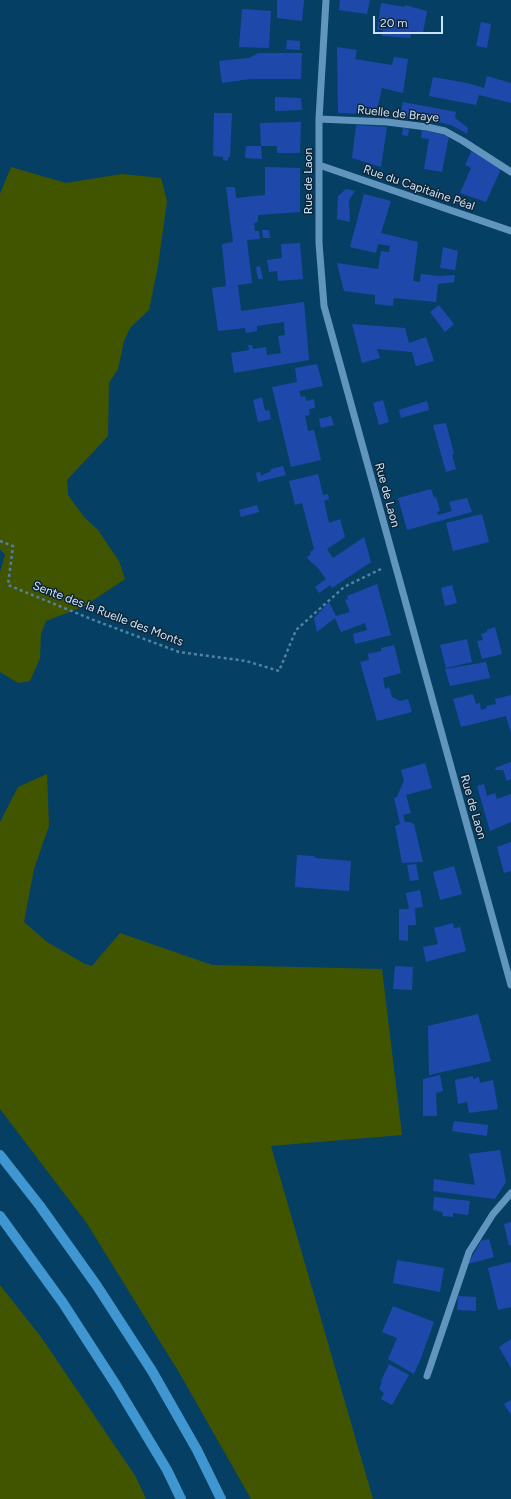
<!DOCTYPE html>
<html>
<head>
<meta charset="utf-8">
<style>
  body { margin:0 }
  #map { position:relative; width:511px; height:1499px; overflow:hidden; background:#054064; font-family:Figtree,sans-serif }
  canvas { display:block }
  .scale { position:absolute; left:373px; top:16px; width:70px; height:18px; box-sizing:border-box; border:2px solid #c8e2f8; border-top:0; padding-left:5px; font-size:12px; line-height:14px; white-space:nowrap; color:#c8e2f8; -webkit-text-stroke:3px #102536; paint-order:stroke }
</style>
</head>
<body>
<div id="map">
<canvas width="511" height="1499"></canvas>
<div class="scale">20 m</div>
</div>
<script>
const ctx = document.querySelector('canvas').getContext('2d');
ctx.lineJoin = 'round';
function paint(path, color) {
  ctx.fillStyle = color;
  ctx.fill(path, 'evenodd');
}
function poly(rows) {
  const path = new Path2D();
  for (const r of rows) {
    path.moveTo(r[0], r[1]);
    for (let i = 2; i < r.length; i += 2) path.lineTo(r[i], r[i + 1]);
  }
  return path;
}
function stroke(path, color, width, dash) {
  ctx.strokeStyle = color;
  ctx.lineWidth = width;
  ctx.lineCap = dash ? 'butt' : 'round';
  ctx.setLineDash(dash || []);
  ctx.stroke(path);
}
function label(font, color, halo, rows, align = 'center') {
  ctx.font = font + ' Figtree,sans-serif';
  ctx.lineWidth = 3;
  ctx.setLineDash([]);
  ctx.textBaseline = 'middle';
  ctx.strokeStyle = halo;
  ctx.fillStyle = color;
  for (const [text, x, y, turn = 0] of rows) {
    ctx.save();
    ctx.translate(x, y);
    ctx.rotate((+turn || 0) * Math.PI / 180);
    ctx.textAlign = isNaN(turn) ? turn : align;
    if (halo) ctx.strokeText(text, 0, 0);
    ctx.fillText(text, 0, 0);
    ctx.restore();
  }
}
const green = poly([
  [11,167,66,183,122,174,161,178,167,201,158,266,149,310,130,328,124,341,118,369,109,383,108,436,67,480,68,495,84,517,98,530,119,561,125,579,83,607,46,621,41,634,40,658,30,681,18,683,0,672,0,572,5,555,0,549,0,194],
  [47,774,49,826,34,869,24,922,47,942,85,964,92,966,120,933,212,965,382,969,402,1135,271,1146,373,1499,251,1499,180,1374,86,1222,0,1109,0,822,18,787],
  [0,1285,41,1337,136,1477,146,1499,0,1499]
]);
const building = poly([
  [277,0,304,0,302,21,277,18],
  [340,0,370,0,367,14,339,10],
  [381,3,405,7,405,5,427,11,423,33,412,31,410,38,382,36,383,30,377,30],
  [242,9,271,11,269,48,239,47],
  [481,22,491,24,487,48,476,46],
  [287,40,300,41,300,50,286,49],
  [337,47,357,50,355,59,392,65,394,57,408,59,403,93,382,88,377,110,387,111,387,115,338,113],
  [258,53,302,53,301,79,250,79,222,83,219,61,249,58],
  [487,76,511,83,511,103,479,95,476,105,429,96,433,77,467,83,484,88],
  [275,97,301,98,302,110,275,111],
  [403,102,456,112,455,118,468,128,467,134,453,126,439,122,400,116],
  [214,113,232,113,230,157,228,157,228,161,223,160,223,157,213,156],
  [301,122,300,153,277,153,277,146,261,146,260,123],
  [356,125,387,127,381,167,352,158],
  [403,128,409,129,408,136,402,135],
  [422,130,449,136,442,172,424,169,429,139,421,138],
  [246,146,261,146,262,159,245,158],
  [472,150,501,169,486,202,460,193,471,168,465,165],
  [265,167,300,168,300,212,258,215,258,222,254,223,255,231,259,231,260,239,247,240,252,283,238,285,241,311,304,302,309,360,234,373,231,353,249,350,248,345,252,345,253,349,266,347,267,355,281,353,278,336,285,335,284,322,257,326,257,331,246,333,245,328,218,331,212,288,226,286,222,244,233,242,226,187,235,187,236,198,265,195],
  [346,189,355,191,349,200,350,222,337,219,338,196],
  [364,194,391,201,381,233,418,242,413,281,420,282,421,274,439,276,455,275,454,282,438,284,436,302,394,298,393,306,375,304,375,295,344,291,337,263,378,269,381,251,389,252,390,246,378,244,376,253,350,247],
  [262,230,269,230,270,238,263,238],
  [300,243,303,279,278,281,277,271,269,272,267,260,282,258,281,244],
  [443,247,458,251,455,270,440,268],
  [260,266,263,279,258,279,256,267],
  [439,305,454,324,445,332,430,312],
  [352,324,405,328,409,343,426,337,434,361,416,366,412,352,377,349,380,358,362,363],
  [317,364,323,386,299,391,301,397,305,396,306,401,314,399,315,408,309,409,310,415,305,416,308,431,314,430,321,460,291,467,272,387,297,382,295,368],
  [262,397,265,411,269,410,271,419,258,422,253,400],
  [383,400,389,422,379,425,373,403],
  [427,401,429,410,401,418,399,410],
  [331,416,334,425,321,428,319,419],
  [446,423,454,454,452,455,456,469,446,472,433,425],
  [283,466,286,475,258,482,256,473,260,472,261,476,271,471,271,469],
  [318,474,323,495,328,494,329,499,324,501,329,523,340,519,345,537,327,549,333,558,364,537,371,562,332,588,330,585,319,593,315,587,326,579,318,568,309,560,307,557,311,554,310,552,314,549,302,503,295,505,289,481],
  [431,489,434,498,436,497,440,511,437,512,438,515,452,511,449,502,467,498,472,512,407,530,398,498],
  [257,505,259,512,241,517,239,510],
  [482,514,489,542,453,551,446,523],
  [377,584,391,635,355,644,353,634,367,630,365,623,341,632,335,618,317,632,314,618,329,602,336,616,350,612,345,600,348,599,347,596],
  [452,585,457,603,445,606,441,588],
  [495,627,502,654,482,659,477,641,483,640,481,634,487,632,487,630],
  [467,639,472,662,446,668,440,645],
  [394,645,401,673,383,678,385,689,389,687,392,697,400,701,408,699,412,712,377,721,360,662,369,660,368,654,381,651,381,648],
  [486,662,490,678,450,686,445,669],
  [473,694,476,704,480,703,481,710,487,708,486,706,496,704,495,699,511,695,511,733,506,716,461,727,453,699],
  [511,762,511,779,507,781,503,770,496,770,495,768],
  [425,763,432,788,406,795,411,813,403,815,405,822,409,822,414,824,423,862,402,863,395,826,400,824,394,798,397,797,404,780,401,770],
  [484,784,487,796,495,793,497,799,511,794,511,822,490,831,477,786],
  [511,842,511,871,504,873,497,847],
  [297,855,314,856,315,858,351,861,349,891,295,887],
  [416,864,419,880,410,881,407,865],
  [454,866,462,894,440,900,433,872],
  [420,890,423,907,415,908,416,925,408,925,408,941,399,940,399,909,409,909,406,893],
  [453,923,454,928,460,927,466,951,426,962,423,947,438,944,434,928],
  [395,966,413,967,412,990,393,989],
  [478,1014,491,1061,429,1075,428,1026],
  [440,1075,443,1091,436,1093,437,1116,423,1116,423,1079],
  [473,1076,473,1079,479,1077,480,1083,493,1080,498,1109,469,1113,467,1102,458,1104,455,1080],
  [454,1121,488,1125,487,1136,452,1131],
  [500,1150,506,1182,495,1199,433,1191,434,1179,475,1185,469,1154],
  [434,1197,470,1201,468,1215,453,1213,453,1217,443,1216,442,1212,433,1210],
  [511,1222,511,1245,509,1246,504,1224],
  [489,1239,494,1257,468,1264,481,1241],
  [397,1260,444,1268,440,1292,393,1283],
  [511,1262,511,1307,498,1310,488,1268],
  [458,1296,476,1297,476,1311,457,1310],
  [393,1306,434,1322,421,1358,414,1374,388,1359,397,1338,382,1332],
  [511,1339,511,1368,499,1347],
  [389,1364,409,1375,392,1405,381,1399,384,1393,379,1389,382,1382,381,1381],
  [511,1400,511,1415,504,1404]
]);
const path = poly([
  [0,541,13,546,8,585,91,619,179,652,246,661,279,671,296,630,344,587,381,569]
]);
const minor = poly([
  [326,0,319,119,319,243,324,306,511,985],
  [319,119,387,122,427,127,445,131,463,141,511,172],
  [319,165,511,231],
  [427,1376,469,1252,493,1214,511,1193]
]);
const major = poly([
  [0,1155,40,1206,97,1286,152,1371,197,1450,221,1499],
  [0,1216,63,1303,116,1385,167,1470,181,1499]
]);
const streetNames = [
  ["Ruelle de Braye",398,114,6],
  ["Rue de Laon",308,181,-90],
  ["Rue du Capitaine Péal",419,188,19],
  ["Rue de Laon",387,495,75],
  ["Sente des la Ruelle des Monts",108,614,21],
  ["Rue de Laon",473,807,74]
];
paint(green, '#415500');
paint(building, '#1e49ab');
stroke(path, '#5381a0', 2.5, [3, 3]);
stroke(minor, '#6195be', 7);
stroke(major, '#3f96d1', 10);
label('12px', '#c8e2f8', '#102536', streetNames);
</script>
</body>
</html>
